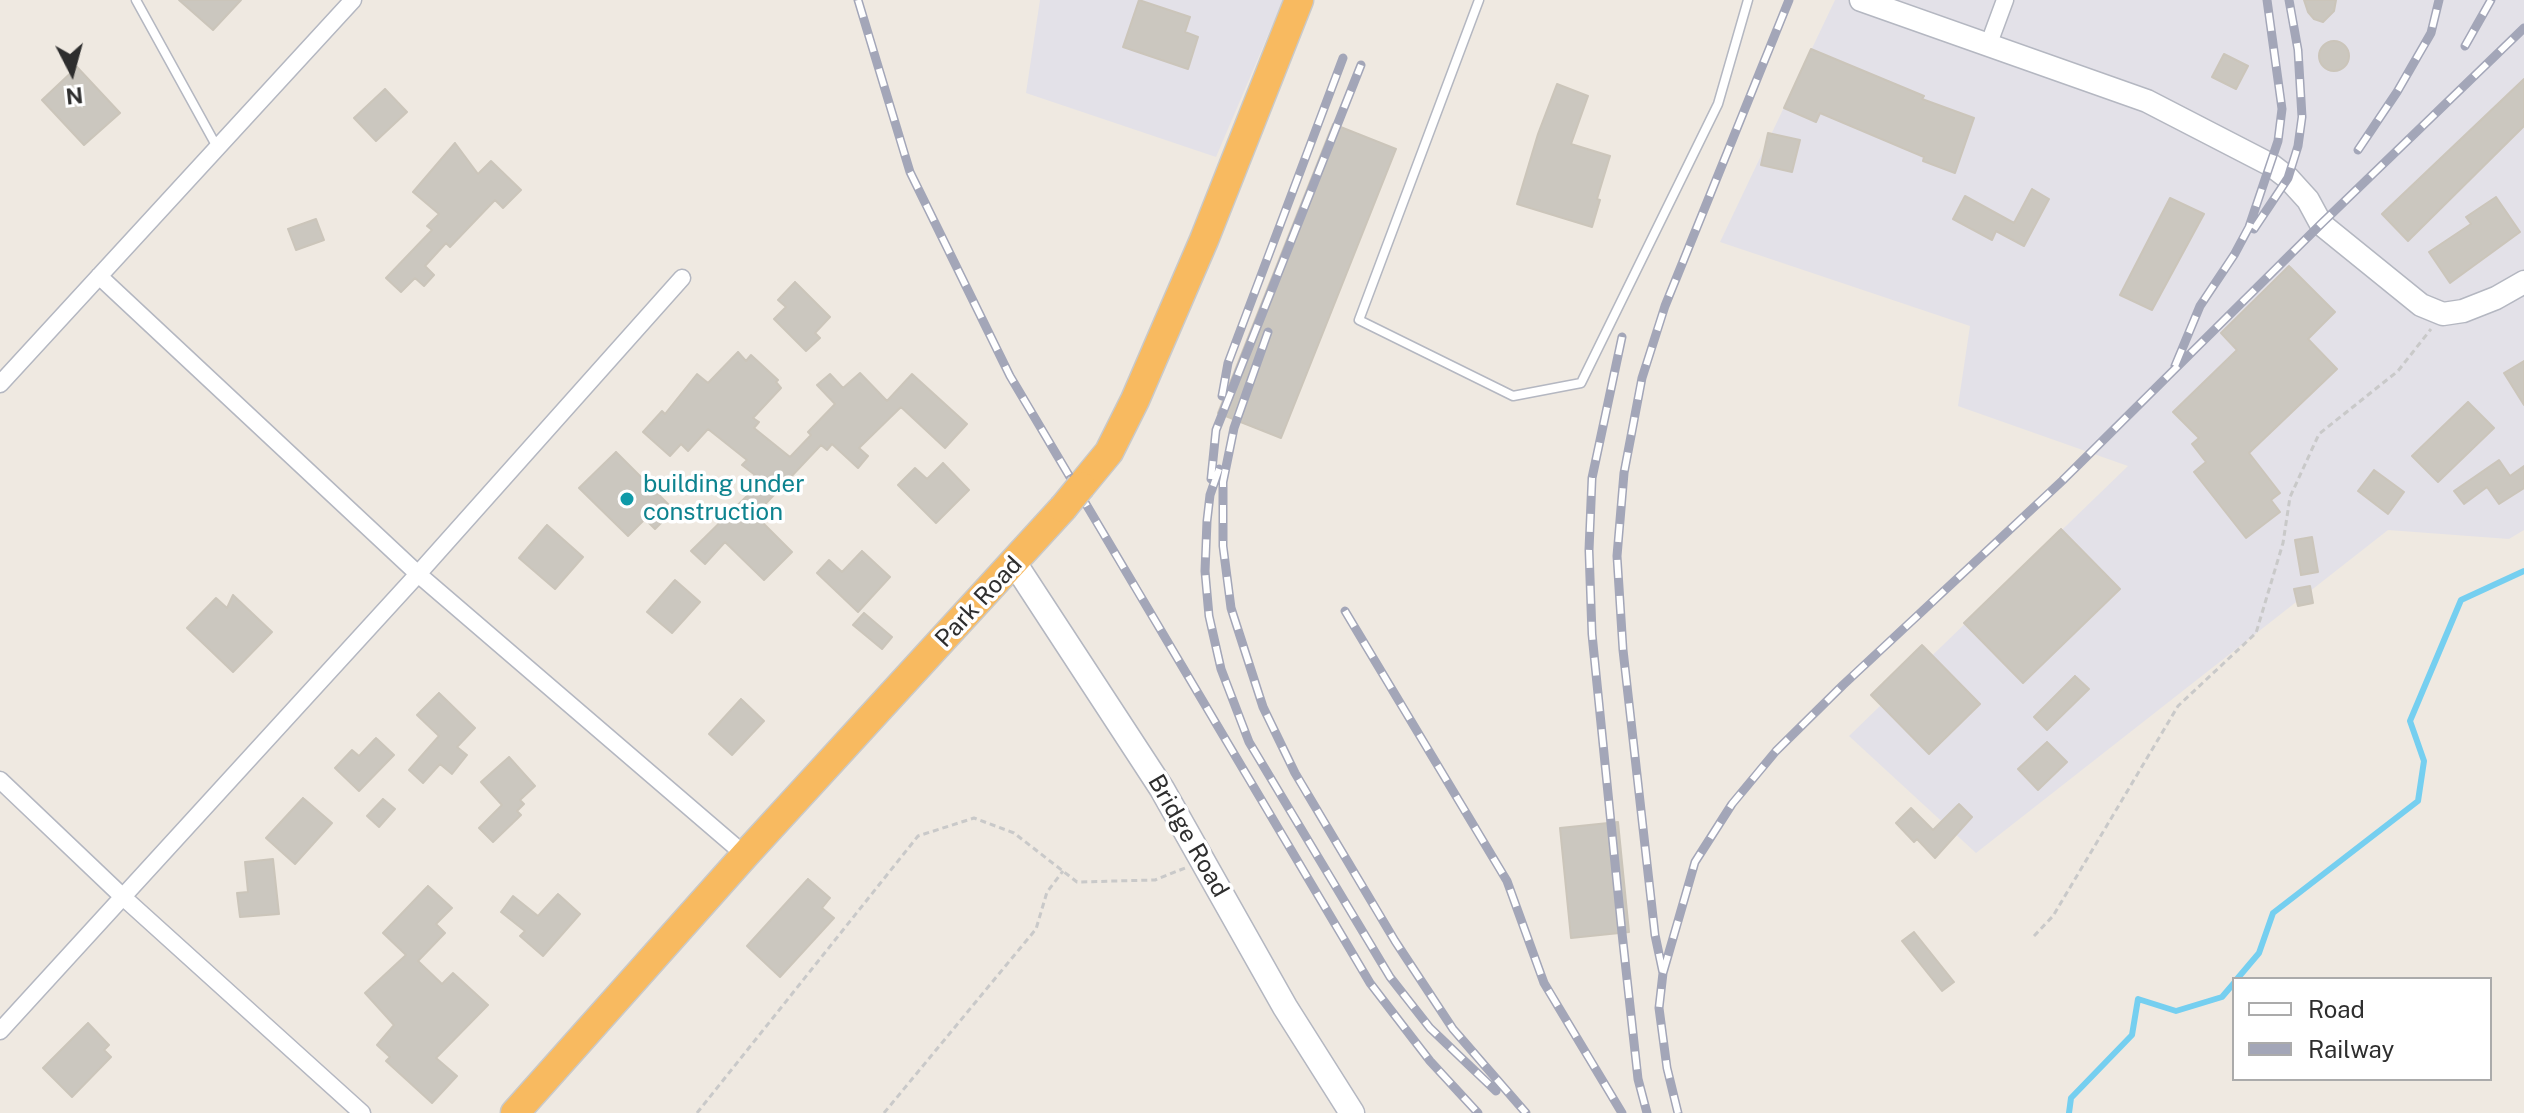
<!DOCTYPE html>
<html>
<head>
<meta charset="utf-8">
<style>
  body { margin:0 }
  #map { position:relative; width:2524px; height:1113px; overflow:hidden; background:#efe9e1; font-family:"Public Sans",sans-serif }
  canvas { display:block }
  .legend { position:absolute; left:2232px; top:977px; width:260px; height:104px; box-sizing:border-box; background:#fff; border:2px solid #ababab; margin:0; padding:10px 14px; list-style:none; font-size:24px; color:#2e2e2e }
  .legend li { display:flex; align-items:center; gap:16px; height:40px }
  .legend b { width:40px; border:2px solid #ababab }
  .north { position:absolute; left:32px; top:32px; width:80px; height:80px; -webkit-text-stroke:6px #fff; paint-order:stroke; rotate:174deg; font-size:22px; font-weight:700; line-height:32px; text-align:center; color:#2e2e2e }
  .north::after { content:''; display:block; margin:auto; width:28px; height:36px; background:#2e2e2e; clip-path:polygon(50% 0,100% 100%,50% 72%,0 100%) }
</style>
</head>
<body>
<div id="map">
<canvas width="2524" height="1113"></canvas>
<ul class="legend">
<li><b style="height:10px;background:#fff"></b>Road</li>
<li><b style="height:10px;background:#a3a6b8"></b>Railway</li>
</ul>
<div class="north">N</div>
</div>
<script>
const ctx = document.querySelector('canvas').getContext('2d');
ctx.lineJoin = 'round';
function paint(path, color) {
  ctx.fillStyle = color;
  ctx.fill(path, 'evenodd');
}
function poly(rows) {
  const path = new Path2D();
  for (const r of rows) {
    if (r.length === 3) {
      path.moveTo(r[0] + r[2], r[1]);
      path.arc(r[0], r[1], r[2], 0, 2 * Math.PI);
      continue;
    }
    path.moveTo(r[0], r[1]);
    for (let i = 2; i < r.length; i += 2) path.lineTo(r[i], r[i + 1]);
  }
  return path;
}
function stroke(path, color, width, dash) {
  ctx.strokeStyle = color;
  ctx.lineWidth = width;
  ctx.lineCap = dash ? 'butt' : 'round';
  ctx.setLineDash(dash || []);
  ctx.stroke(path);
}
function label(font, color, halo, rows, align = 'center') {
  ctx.font = font + ' "Public Sans",sans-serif';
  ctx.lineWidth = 7;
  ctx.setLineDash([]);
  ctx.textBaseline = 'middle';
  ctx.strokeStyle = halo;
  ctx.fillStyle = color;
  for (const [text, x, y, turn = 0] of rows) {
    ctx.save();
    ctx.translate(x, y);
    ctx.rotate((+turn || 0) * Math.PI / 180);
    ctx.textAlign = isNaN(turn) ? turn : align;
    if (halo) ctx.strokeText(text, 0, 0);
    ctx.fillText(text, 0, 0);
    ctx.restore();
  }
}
const industrial = poly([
  [1040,0,1283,0,1216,157,1026,93],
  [1835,0,2524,0,2524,530,2509,539,2388,530,1976,853,1849,736,2128,466,1958,406,1970,326,1720,242]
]);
const stream = poly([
  [2237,979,2259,953,2273,913,2418,801,2424,761,2410,721,2461,600,2524,571],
  [2069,1113,2071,1098,2132,1035,2138,999,2176,1011,2222,997,2234,983]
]);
const building = poly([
  [179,0,241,0,213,30,179,0],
  [1139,0,1190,17,1185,32,1198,37,1188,69,1123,47,1139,0],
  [2304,0,2336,0,2334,11,2323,22,2314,19,2308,12,2304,0],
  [2334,56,15],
  [1811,49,1924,96,1922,99,1974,118,1955,173,1923,161,1924,157,1820,113,1816,122,1784,108,1811,49],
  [2224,54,2248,66,2236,89,2212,77,2224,54],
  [77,67,120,113,84,145,42,100,77,67],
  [2524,79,2524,126,2408,241,2382,214,2524,79],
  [1557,84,1588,96,1571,144,1610,156,1597,199,1600,200,1592,227,1517,204,1538,134,1557,84],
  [385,89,407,112,376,141,354,118,385,89],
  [1333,124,1396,149,1281,438,1218,413,1333,124],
  [1768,133,1800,140,1792,172,1761,165,1768,133],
  [455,143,478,174,491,161,521,190,503,208,495,200,450,247,446,243,425,266,434,275,424,286,415,278,401,292,386,278,432,230,427,226,439,214,413,192,455,143],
  [2032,189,2049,199,2024,246,1996,231,1992,240,1953,219,1965,196,2014,223,2032,189],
  [2496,197,2520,232,2450,283,2429,252,2471,224,2466,217,2496,197],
  [2170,198,2204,214,2152,310,2120,295,2170,198],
  [316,219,324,240,296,250,288,229,316,219],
  [2289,266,2335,312,2308,339,2337,369,2249,453,2280,493,2271,500,2280,512,2246,538,2194,472,2206,462,2192,444,2199,438,2173,412,2237,350,2221,333,2289,266],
  [795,282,830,317,815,333,820,338,806,351,774,319,786,307,778,300,795,282],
  [738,352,746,361,751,355,778,380,776,382,781,388,753,418,759,422,754,428,790,457,811,435,808,432,835,404,817,385,830,374,843,388,860,373,887,401,912,374,967,424,945,448,901,407,859,448,868,456,858,468,832,444,827,450,821,445,755,515,792,552,764,580,725,542,705,564,691,551,753,490,747,485,755,475,742,465,747,460,708,429,688,451,681,444,670,456,643,432,662,411,665,414,697,374,708,383,738,352],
  [2524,361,2524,405,2504,373,2524,361],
  [2468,402,2494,428,2438,482,2412,456,2468,402],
  [616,452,674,510,655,529,645,519,628,536,579,488,616,452],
  [2499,460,2510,476,2524,466,2524,488,2499,504,2487,487,2464,504,2454,491,2499,460],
  [943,463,969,490,936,523,898,485,915,468,927,479,943,463],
  [2374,470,2404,492,2388,514,2358,491,2374,470],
  [547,525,583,557,555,589,519,558,547,525],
  [2061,529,2120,589,2023,683,1964,623,2061,529],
  [2312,537,2318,572,2301,575,2295,540,2312,537],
  [862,551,890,577,858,612,817,573,829,560,842,572,862,551],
  [675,580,700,602,672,633,647,612,675,580],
  [2310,586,2313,603,2298,606,2294,589,2310,586],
  [233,595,272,632,233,672,187,628,216,598,227,608,233,595],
  [864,613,892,637,882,649,853,625,864,613],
  [1922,645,1980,704,1929,754,1871,695,1922,645],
  [2075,676,2089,689,2047,730,2034,717,2075,676],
  [439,693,475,728,457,747,467,755,452,774,440,764,423,783,409,770,439,736,417,715,439,693],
  [741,699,764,721,732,755,709,734,741,699],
  [376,738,394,755,359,791,335,768,352,750,359,756,376,738],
  [2047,742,2067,762,2038,790,2018,769,2047,742],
  [509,757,535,786,520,800,524,804,517,811,521,815,493,842,479,828,502,805,481,782,509,757],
  [303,798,332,823,295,864,266,838,303,798],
  [383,799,395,809,379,827,367,816,383,799],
  [1959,804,1972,817,1935,858,1917,839,1914,842,1896,823,1911,808,1933,830,1959,804],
  [1618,822,1629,932,1571,938,1560,828,1618,822],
  [273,859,279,914,240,917,237,893,248,892,245,862,273,859],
  [808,879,830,898,822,908,834,918,780,977,747,946,808,879],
  [428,886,452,908,436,924,445,933,418,961,442,984,453,973,488,1005,436,1058,457,1076,432,1103,386,1061,390,1057,377,1045,394,1025,365,993,406,955,383,933,428,886],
  [558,894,580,914,543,956,520,936,525,931,501,912,513,896,538,916,558,894],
  [1914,932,1954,982,1942,991,1902,941,1914,932],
  [88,1023,109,1045,104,1050,111,1057,72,1097,43,1068,88,1023]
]);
const path = poly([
  [2034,936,2053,916,2178,706,2256,633,2283,543,2290,497,2319,434,2398,371,2431,329],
  [697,1113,918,836,974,818,1014,833,1077,882,1155,880,1185,868],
  [884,1113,1036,929,1047,892,1063,871]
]);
const service = poly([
  [136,0,217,147],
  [1479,0,1359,320,1513,396,1581,383,1718,104,1748,0]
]);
const minor = poly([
  [1988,46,2005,0],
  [99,276,418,574,745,855],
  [0,384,353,0],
  [0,780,123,897,362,1113],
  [0,1031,418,574,682,278]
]);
const tertiary = poly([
  [1861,0,2147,101,2271,165,2288,178,2308,200,2321,224,2421,305,2443,314,2463,311,2496,298,2524,282]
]);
const secondary = poly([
  [1015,564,1162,789,1285,1007,1352,1113]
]);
const trunk = poly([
  [1081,486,1109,452,1135,400,1204,240,1299,0],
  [515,1113,745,855,1063,508]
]);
const rail = poly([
  [858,0,910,172,1010,376,1370,983,1430,1061,1478,1113],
  [2465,46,2491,0],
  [2358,150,2397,92,2431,33,2439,0],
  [2254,229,2288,178,2298,146,2302,117,2298,50,2289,0],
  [1268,332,1234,428,1223,482,1223,546,1231,608,1263,707,1295,773,1395,941,1453,1029,1526,1113],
  [1622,337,1592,478,1589,550,1592,634,1622,933,1638,1079,1647,1113],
  [2175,366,2200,306,2234,255,2249,227,2278,141,2282,109,2267,0],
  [1222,396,1228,363,1343,58],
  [1219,469,1210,495,1207,521,1205,571,1209,616,1221,669,1249,742,1390,977,1430,1028,1496,1091],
  [1211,479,1216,430,1361,65],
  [1345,611,1507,881,1544,983,1622,1113],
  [1663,973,1695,862,1732,804,1776,751,1843,685,2062,481,2321,224,2524,28],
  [1678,1113,1667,1068,1659,1008,1663,973,1655,935,1623,650,1617,556,1624,473,1642,378,1665,306,1789,0]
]);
const trunkBridge = poly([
  [1063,508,1081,486]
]);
const markers = [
  [627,499,8,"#0f9aa8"]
];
const cultureNames = [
  ["building under",643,485],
  ["construction",643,513]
];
const streetNames = [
  ["Park Road",979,602,-47],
  ["Bridge Road",1188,836,60]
];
paint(industrial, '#e3e1e8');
stroke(stream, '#75cff0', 6);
paint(building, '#cbc7bf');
stroke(building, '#cbc5ba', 2);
stroke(service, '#b4b7c1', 11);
stroke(minor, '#b4b7c1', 19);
stroke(tertiary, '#b4b7c1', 25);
stroke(secondary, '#b4b7c1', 27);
stroke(trunk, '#c9c9c9', 31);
stroke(path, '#c9c9c9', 3, [6, 4]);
stroke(service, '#fff', 8);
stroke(minor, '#fff', 16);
stroke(tertiary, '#fff', 22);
stroke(secondary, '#fff', 24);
stroke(trunk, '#f8ba60', 28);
stroke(rail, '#a3a6b8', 9);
stroke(rail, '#fff', 6, [18]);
stroke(trunkBridge, '#c9c9c9', 31, []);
stroke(trunkBridge, '#f8ba60', 28);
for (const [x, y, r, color] of markers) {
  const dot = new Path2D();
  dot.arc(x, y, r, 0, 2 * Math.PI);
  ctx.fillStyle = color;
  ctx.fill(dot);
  stroke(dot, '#fff', 3);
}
label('24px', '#0d838f', '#fff', cultureNames, 'left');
label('24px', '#2e2e2e', '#fff', streetNames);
</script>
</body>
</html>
